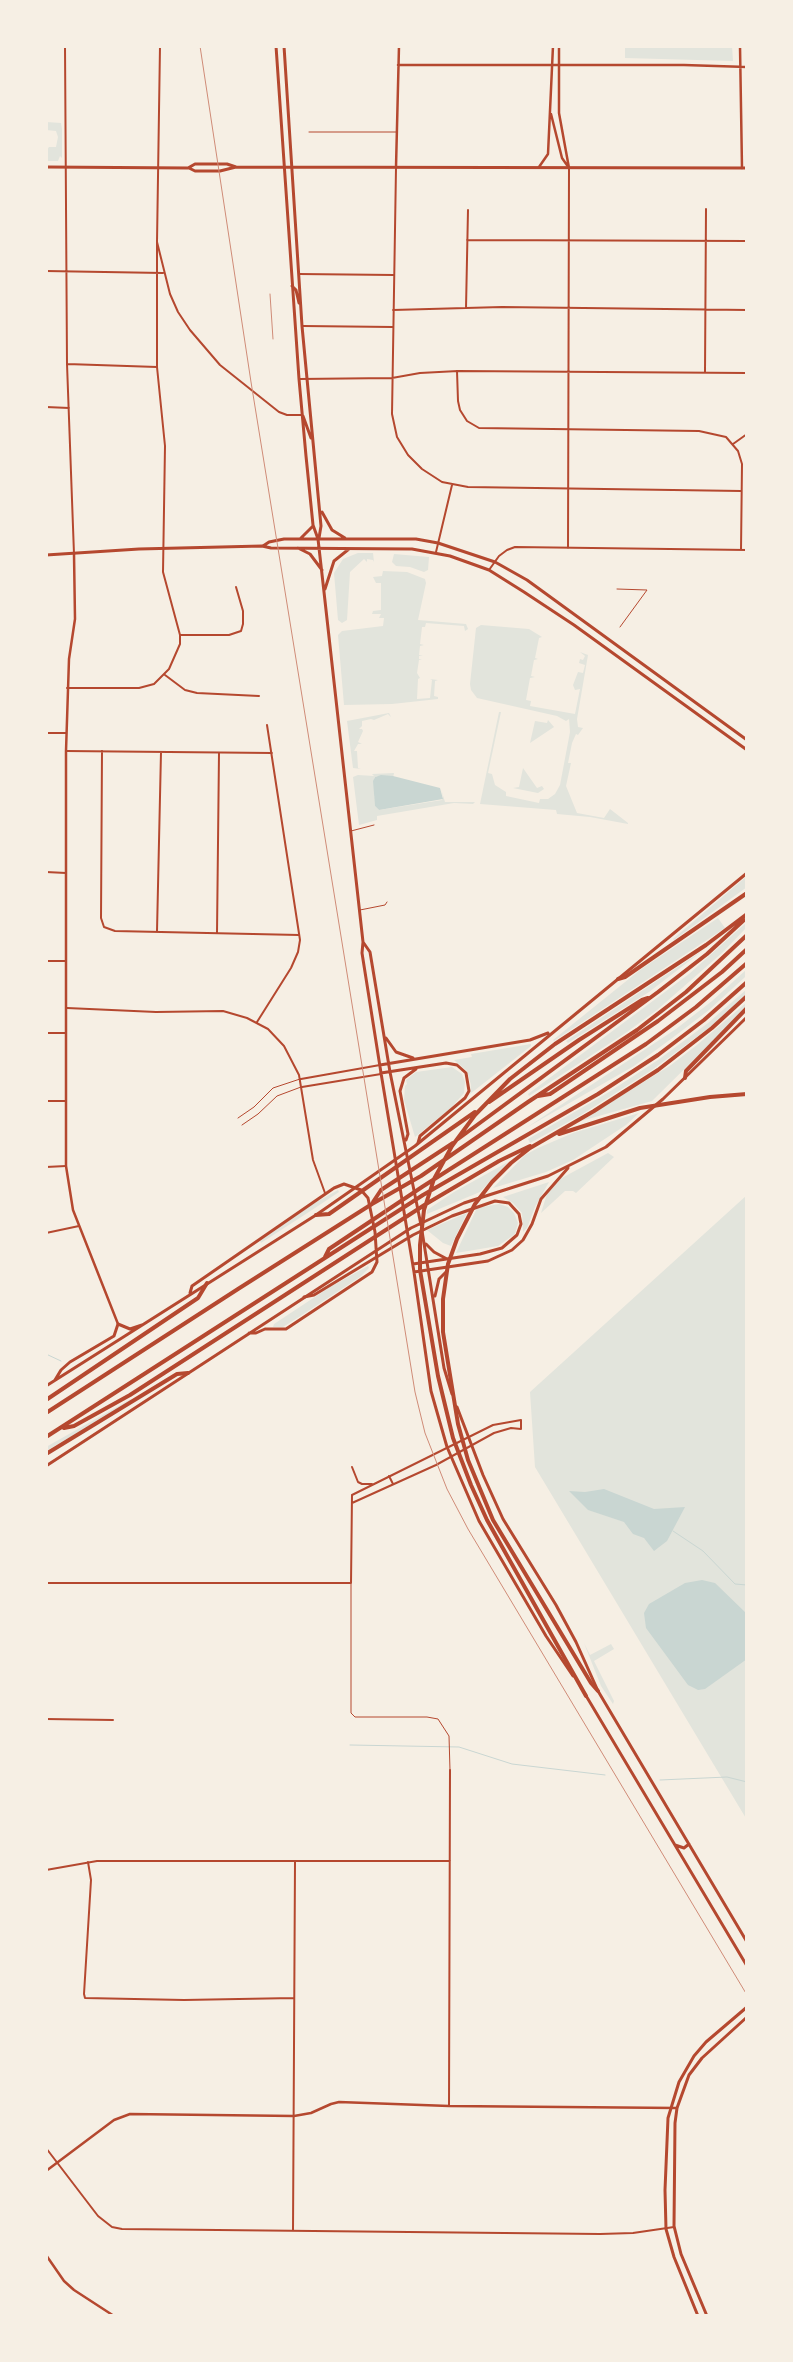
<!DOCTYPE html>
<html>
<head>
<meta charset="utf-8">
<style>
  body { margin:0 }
  #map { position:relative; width:793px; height:2362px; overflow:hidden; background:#f6efe4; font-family:Manrope,sans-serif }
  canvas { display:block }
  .frame { position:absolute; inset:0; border:48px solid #f6efe4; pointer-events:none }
</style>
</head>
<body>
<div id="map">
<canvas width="793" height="2362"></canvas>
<div class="frame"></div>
</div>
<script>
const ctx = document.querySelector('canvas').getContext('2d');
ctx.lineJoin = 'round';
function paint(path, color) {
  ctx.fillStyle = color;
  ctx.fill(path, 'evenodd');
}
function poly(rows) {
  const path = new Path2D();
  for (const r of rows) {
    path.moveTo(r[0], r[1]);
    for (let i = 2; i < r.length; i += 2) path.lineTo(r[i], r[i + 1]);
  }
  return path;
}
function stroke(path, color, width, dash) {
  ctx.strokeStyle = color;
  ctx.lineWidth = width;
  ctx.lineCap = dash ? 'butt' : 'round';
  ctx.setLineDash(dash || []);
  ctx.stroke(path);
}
const green = poly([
  [625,46,732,46,733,61,625,58],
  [46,122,61,123,61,129,62,123,62,158,60,156,58,161,46,161,46,151,49,147,56,147,58,137,56,131,46,130],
  [358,553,373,553,374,562,373,560,367,559,367,562,364,559,350,572,347,620,342,623,338,620,334,573,343,559],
  [394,554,429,557,428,570,424,572,410,567,396,566,392,562],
  [383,571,407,572,425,579,426,583,418,620,466,624,468,629,465,631,464,626,426,623,425,627,422,627,420,644,424,645,420,646,419,655,423,656,419,656,419,659,422,660,419,660,417,673,420,678,418,679,417,699,430,698,432,680,430,679,438,680,435,681,434,696,438,697,438,699,392,704,344,705,338,635,342,631,383,626,384,618,379,618,381,614,372,614,373,611,381,610,381,583,376,583,373,577,382,576],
  [481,625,529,629,542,637,539,638,535,658,538,659,534,660,531,676,535,677,530,678,526,700,531,701,530,706,575,714,580,689,575,690,573,685,578,672,583,673,585,665,579,663,580,659,583,660,585,656,580,652,588,655,577,719,578,727,583,728,578,735,576,734,572,743,568,763,571,763,566,786,577,813,604,818,610,809,628,823,628,824,590,817,557,814,556,810,480,804,499,712,501,712,488,773,492,774,495,785,506,792,506,796,539,803,540,799,548,799,555,794,560,785,570,732,569,719,566,721,557,716,477,698,471,690,470,684,476,628],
  [389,713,391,717,388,714,374,720,371,719,362,721,362,726,359,729,362,729,363,731,358,742,362,744,358,744,354,751,357,751,358,768,361,769,353,768,347,721],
  [548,720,554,727,530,743,535,721,547,723],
  [523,768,537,788,542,786,544,789,538,793,513,788,519,787],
  [394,773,393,778,377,776,374,778,375,806,379,810,442,800,443,797,441,789,445,802,475,802,473,804,454,803,377,816,377,820,359,825,353,777,358,775,374,776,372,774],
  [747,876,747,887,674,940,673,939],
  [718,918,725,928,554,1041,553,1040,640,970],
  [747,922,747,927,722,953,657,1010,627,1032,529,1096,528,1094,689,974],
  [705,949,649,992,568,1043,566,1041],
  [747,969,747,975,744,978,709,1010,671,1039,634,1066,526,1128,676,1029,712,1001],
  [747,989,747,993,713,1025,652,1070,581,1115,530,1143,528,1139,609,1092,658,1060,708,1023],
  [747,1002,747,1005,722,1032,652,1101,581,1121,671,1065,697,1045],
  [531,1044,531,1046,470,1094,471,1085,467,1071,454,1060,472,1057,471,1054],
  [452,1067,462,1074,465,1082,464,1093,451,1108,415,1137,404,1100,405,1086,407,1084,406,1080,416,1072],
  [639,1113,626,1125,573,1160,546,1172,493,1188,525,1155,538,1148,573,1133],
  [608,1153,614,1157,576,1193,573,1191,565,1191,541,1213,547,1194,560,1179],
  [508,1162,480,1192,427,1214,427,1210,454,1192],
  [549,1182,535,1207,527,1228,523,1232,522,1213,513,1203,503,1197],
  [338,1190,339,1192,312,1210,261,1243,260,1241,311,1205],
  [747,1195,747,1820,535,1467,530,1392],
  [499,1204,508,1207,514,1213,518,1223,515,1234,498,1246,456,1253,477,1208],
  [467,1213,451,1246,443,1243,427,1230],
  [368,1266,369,1268,360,1277,299,1317,283,1327,273,1327,274,1324,330,1287],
  [131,1399,132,1401,46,1451,46,1447],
  [584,1643,590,1655,611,1644,614,1649,594,1661,614,1701,613,1704,601,1686]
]);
const water = poly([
  [381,775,393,776,440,788,443,799,379,810,375,806,373,781,375,777],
  [604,1489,654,1509,685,1507,667,1541,654,1551,644,1538,633,1534,624,1522,588,1510,569,1491,585,1492],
  [702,1580,715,1583,747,1614,747,1659,705,1689,698,1690,688,1685,646,1628,644,1613,649,1604,685,1583]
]);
const stream = poly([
  [46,1354,61,1361],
  [673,1531,703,1551,735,1584,747,1585],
  [350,1745,459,1747,512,1764,605,1775],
  [660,1780,727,1777,747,1782]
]);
const service = poly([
  [309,132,396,132],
  [617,589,647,590,620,627],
  [351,831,374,825],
  [360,910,385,905,387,902],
  [238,1118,254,1107,273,1088,300,1079],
  [242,1125,258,1114,277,1096,301,1087],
  [351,1584,351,1713,355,1717,427,1717,438,1719,449,1736,450,1770]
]);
const minor = poly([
  [65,46,67,364,74,554],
  [160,46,157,242,170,294,178,312,190,330,220,365,279,412,287,415,302,415],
  [396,168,392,414,397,437,408,455,422,469,442,482,468,487,741,491],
  [467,240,747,241],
  [46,271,163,273],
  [299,274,394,275],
  [466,308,468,210],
  [393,310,502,307,747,310],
  [303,326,393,327],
  [67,364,157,367],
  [457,371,458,401,460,410,467,421,479,428,699,431,726,437,738,451,742,464,741,550],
  [705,372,706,209],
  [299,379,392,378,420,373,458,371,747,373],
  [46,407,69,408],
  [733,444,747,434],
  [568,548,569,168],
  [436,552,452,485],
  [489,570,499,556,507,550,515,547,747,550],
  [180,635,229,635,241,631,243,624,243,611,236,587],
  [165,675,185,690,197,693,259,696],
  [67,688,139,688,154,684,169,669,180,644,180,635,163,572,165,446,157,367,157,242],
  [46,733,66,733],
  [66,751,272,753],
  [102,751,101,918,104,927,115,931,299,935],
  [46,872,66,873],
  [157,931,161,752],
  [217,933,219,753],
  [46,961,66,961],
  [67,1008,156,1012,223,1011,247,1018,268,1029,284,1046,299,1075,313,1160,325,1193],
  [257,1022,291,968,298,952,300,940,267,725],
  [46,1033,65,1033],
  [301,1079,380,1065],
  [302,1087,381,1074],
  [46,1101,65,1101],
  [46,1167,66,1166],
  [46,1233,79,1226],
  [352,1467,358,1482,362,1484,372,1484],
  [389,1476,393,1484],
  [46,1583,351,1583,352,1495,493,1425,521,1420,521,1429,511,1428,494,1433,436,1465,352,1503],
  [46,1719,113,1720],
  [88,1862,91,1880,84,1994,85,1998,184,2000,294,1998],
  [46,1870,97,1861,450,1861],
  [449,2106,450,1770],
  [46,2148,98,2216,112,2227,122,2229,600,2234,633,2233,674,2227],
  [293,2230,295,1862]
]);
const tertiary = poly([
  [559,46,559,113,569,168],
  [740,46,742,168],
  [398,65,684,65,747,67],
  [551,114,562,158,569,168],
  [396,167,399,46],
  [539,167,548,154,553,46],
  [74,554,75,619,69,659,66,751,66,1166,73,1210,118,1324],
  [46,2171,114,2120,130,2114,294,2116,311,2113,331,2104,339,2102,449,2106,677,2108],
  [46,2255,64,2281,74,2290,114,2316]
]);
const secondary = poly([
  [276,46,299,379,306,456,313,525,318,539,324,592,363,942,362,953,381,1073],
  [284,46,302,326,321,526,319,538],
  [46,167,188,168,195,164,227,164,236,167,747,168],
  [189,168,195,171,220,171,236,167],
  [292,286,296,290,299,303],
  [303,416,311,438],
  [322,512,332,530,345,538],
  [300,539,313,526],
  [263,546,269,542,284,539,416,539,438,543,495,562,527,580,747,740],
  [298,548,310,554,322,570],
  [46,555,139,549,262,546,271,548,412,549,450,556,489,570,524,592,574,625,747,750],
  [325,589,334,561,349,549],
  [363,942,370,952,390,1072],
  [386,1038,396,1052,413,1058],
  [380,1065,530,1040,548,1033],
  [190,1293,192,1286,334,1188,344,1184,361,1190,368,1198,375,1232,377,1262,372,1272,286,1329,265,1329,256,1333,249,1333],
  [55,1380,61,1370,70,1362,114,1336,118,1324,130,1329,142,1325],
  [46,1386,316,1215,415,1146,747,873],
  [46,1466,411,1228,464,1203,548,1176,606,1147,663,1099,747,1017],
  [698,2316,674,2257,666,2229,665,2190,668,2118,679,2082,694,2056,706,2042,747,2007],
  [707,2316,681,2254,674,2226,675,2123,677,2108,689,2075,702,2058,747,2017]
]);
const primary = poly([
  [390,1072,421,1225],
  [406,1140,408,1134,400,1091,404,1078,416,1069],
  [418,1143,420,1136,465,1098,469,1091,466,1073,457,1065,446,1063,381,1073,414,1272,431,1391,447,1447,479,1521,546,1636,573,1676],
  [422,1231,444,1368,452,1394],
  [426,1244,434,1252,447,1259],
  [414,1272,488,1261,512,1250,523,1240,532,1224,541,1199,568,1168],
  [435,1296,439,1279,447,1271],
  [304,1297,314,1295,413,1235,452,1216,495,1201,509,1203,519,1214,521,1224,517,1235,502,1248,480,1254,413,1264],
  [457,1407,483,1475,503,1519,556,1605,576,1642,598,1691,747,1942],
  [585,1694,747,1966],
  [675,1845,684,1848,689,1844]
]);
const motorway = poly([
  [618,979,625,977,747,893],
  [685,1078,686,1071,747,1008],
  [538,1096,550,1094,658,1021,722,972,747,949],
  [489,1102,579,1040,642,1000,648,998],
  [559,1134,640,1108,710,1097,747,1094],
  [458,1139,658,992,707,954,744,920],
  [373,1202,381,1190,453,1143],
  [316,1215,329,1214,475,1112],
  [325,1257,329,1249,422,1187,646,1044,696,1007,747,963],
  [46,1400,198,1298,207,1283],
  [46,1413,238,1289,372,1204,421,1176,528,1102,637,1030,686,992,747,935],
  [64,1428,74,1426,130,1395,426,1204,499,1161,530,1146],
  [46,1437,423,1195,598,1094,658,1055,704,1020,747,982],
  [46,1454,177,1374,188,1373],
  [598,1691,591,1683,493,1520,468,1460,458,1424,443,1332,443,1299,448,1264,457,1239,475,1204,492,1182,511,1163,530,1148,594,1111,658,1070,712,1028,747,996],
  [586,1696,487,1520,471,1485,453,1438,438,1376,420,1270,420,1245,424,1210,434,1179,452,1146,475,1115,510,1079,555,1044,706,945,747,914]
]);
const rail = poly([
  [200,46,251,382,415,1392,425,1433,447,1489,468,1529,747,1995],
  [270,294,273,339]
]);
paint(green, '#e2e4dc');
paint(water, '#c9d6d2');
stroke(stream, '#c9d6d2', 1);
stroke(service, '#b5482f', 1);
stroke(minor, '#b5482f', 2);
stroke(tertiary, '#b5482f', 2.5);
stroke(secondary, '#b5482f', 3);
stroke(primary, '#b5482f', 3);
stroke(motorway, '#b5482f', 4);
stroke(rail, '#cf8b77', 1);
</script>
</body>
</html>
